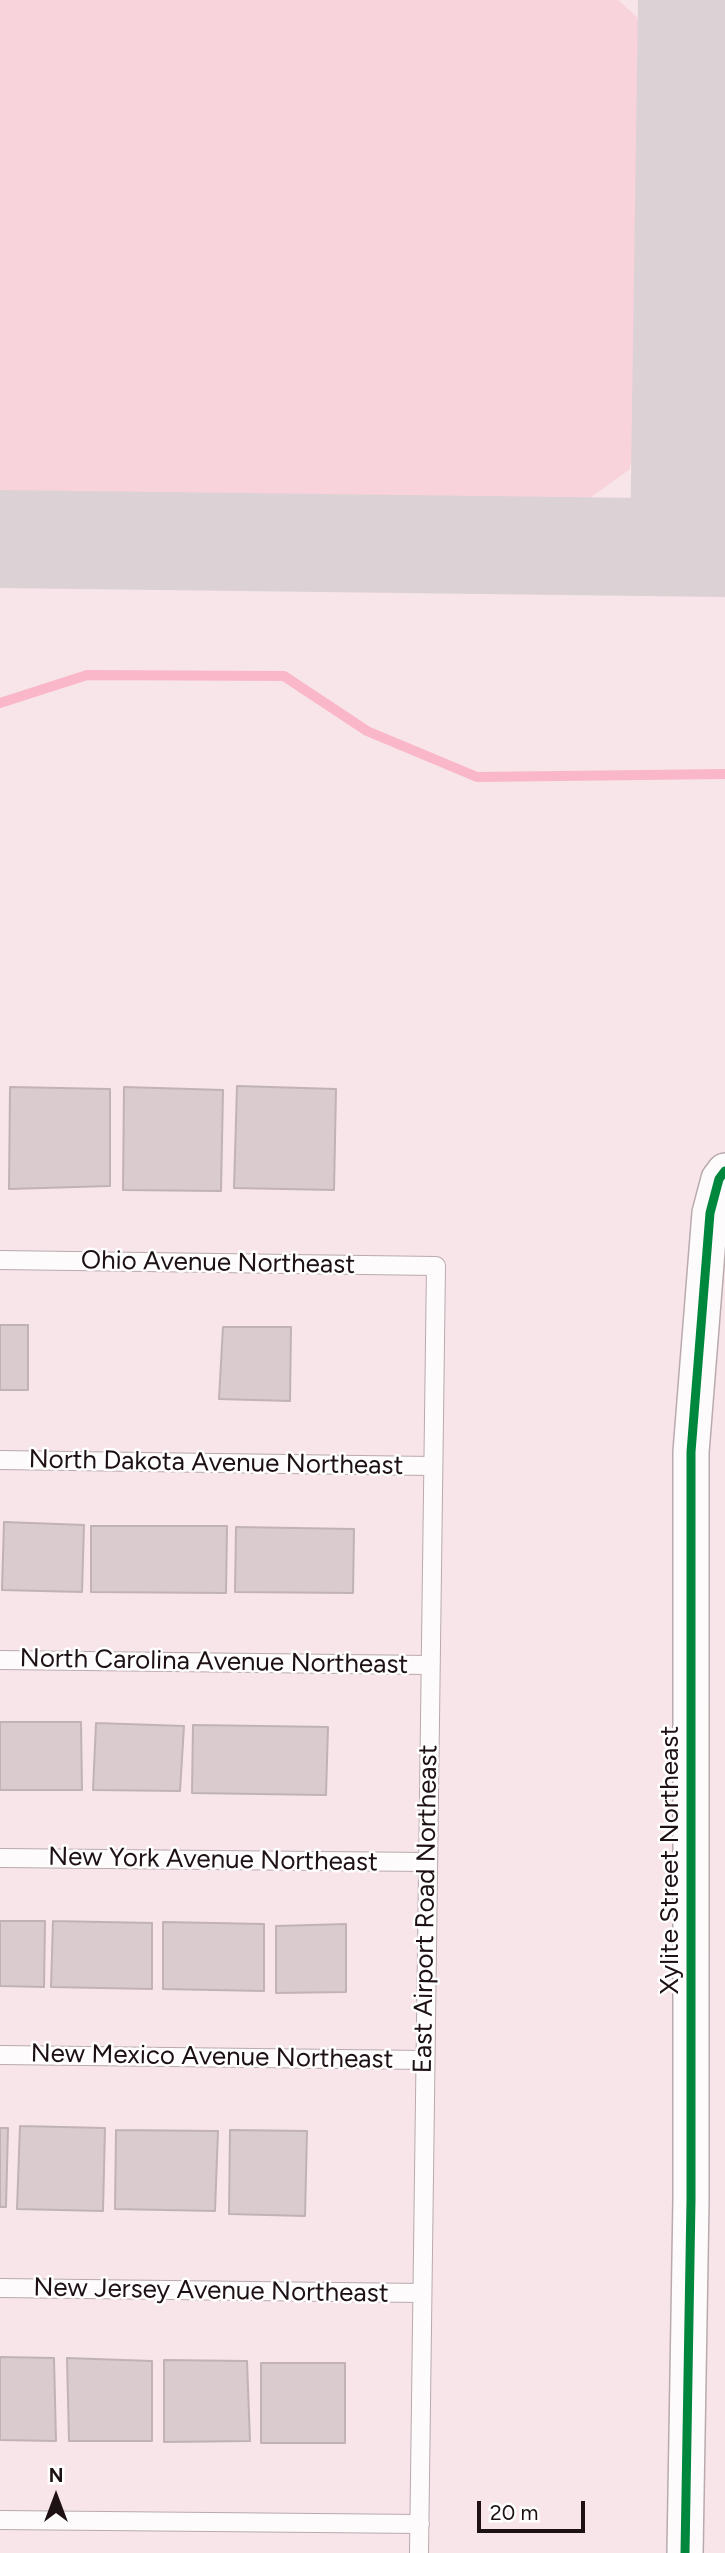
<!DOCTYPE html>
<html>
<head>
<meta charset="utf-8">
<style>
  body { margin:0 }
  #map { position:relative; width:725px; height:2553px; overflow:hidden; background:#f7e5e9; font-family:Figtree,sans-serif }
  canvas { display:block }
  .north { position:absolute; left:21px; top:2462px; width:70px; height:70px; -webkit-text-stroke:5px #fff; paint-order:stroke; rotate:0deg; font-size:19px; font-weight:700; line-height:28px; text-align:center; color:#1e1114 }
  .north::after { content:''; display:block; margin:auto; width:24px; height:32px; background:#1e1114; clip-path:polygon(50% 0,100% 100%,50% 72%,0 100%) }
  .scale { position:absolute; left:477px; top:2501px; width:108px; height:32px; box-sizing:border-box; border:4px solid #1e1114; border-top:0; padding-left:9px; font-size:21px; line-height:24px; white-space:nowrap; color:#1e1114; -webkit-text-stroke:5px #fff; paint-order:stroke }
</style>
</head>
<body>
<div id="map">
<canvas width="725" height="2553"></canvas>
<div class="north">N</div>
<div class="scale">20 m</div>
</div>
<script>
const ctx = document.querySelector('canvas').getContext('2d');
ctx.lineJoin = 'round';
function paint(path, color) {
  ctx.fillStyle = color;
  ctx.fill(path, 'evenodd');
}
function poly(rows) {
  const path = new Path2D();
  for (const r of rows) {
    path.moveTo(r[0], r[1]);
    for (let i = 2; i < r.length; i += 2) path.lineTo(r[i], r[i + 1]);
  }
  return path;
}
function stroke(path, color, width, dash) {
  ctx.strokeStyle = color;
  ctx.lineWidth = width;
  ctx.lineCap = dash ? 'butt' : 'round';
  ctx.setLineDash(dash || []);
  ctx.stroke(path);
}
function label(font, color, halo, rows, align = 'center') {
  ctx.font = font + ' Figtree,sans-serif';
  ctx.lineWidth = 5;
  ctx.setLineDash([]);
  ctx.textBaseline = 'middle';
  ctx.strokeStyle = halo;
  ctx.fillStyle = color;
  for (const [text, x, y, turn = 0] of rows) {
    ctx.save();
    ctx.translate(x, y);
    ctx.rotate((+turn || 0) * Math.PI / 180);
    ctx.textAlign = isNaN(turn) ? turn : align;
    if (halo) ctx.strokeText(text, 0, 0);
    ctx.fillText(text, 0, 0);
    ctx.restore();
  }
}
const green = poly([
  [0,0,618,0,637,17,646,58,642,426,629,470,584,502,541,513,0,507],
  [725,36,725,461,712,414,717,52]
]);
const stream = poly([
  [0,703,87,675,284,676,367,731,477,777,725,774]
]);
const taxiway = poly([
  [0,539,725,548],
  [679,547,687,0]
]);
const building = poly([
  [237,1086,336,1089,334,1190,234,1188,237,1086],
  [10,1087,110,1089,110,1186,9,1189,10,1087],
  [124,1087,223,1090,221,1191,123,1190,124,1087],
  [0,1325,28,1325,28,1390,0,1390,0,1325],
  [223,1327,291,1327,290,1401,219,1399,223,1327],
  [4,1522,84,1525,82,1592,2,1590,4,1522],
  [91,1526,227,1526,226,1593,91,1592,91,1526],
  [236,1527,354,1529,353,1593,235,1592,236,1527],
  [0,1722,81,1722,82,1790,0,1790,0,1722],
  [96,1723,184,1726,180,1791,93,1790,96,1723],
  [193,1725,328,1727,326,1795,192,1793,193,1725],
  [0,1921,45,1921,44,1987,0,1986,0,1921],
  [53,1921,152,1923,152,1989,51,1987,53,1921],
  [163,1922,264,1924,264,1991,163,1989,163,1922],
  [346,1924,346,1992,276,1993,276,1926,346,1924],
  [20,2126,105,2128,103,2211,17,2209,20,2126],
  [0,2128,8,2128,6,2207,0,2207,0,2128],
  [116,2130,218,2131,215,2211,115,2209,116,2130],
  [230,2130,307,2131,305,2216,229,2214,230,2130],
  [0,2357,54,2358,56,2441,0,2440,0,2357],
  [67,2358,152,2361,152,2441,69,2441,67,2358],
  [164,2360,247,2361,250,2441,164,2442,164,2360],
  [261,2363,345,2363,345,2443,261,2443,261,2363]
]);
const service = poly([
  [0,1260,436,1266,419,2553],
  [0,1460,431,1466],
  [0,1660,429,1665],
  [0,1858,427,1862],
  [0,2055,425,2060],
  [0,2288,422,2293],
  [0,2520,420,2524]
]);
const minor = poly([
  [685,2553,691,2200,691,1452,710,1213,719,1179,725,1171]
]);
const cycleway = poly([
  [685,2553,691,2200,691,1452,710,1213,719,1179,725,1171]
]);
const streetNames = [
  ["Ohio Avenue Northeast",218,1263,1],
  ["North Dakota Avenue Northeast",216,1463,1],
  ["North Carolina Avenue Northeast",214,1662,1],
  ["New York Avenue Northeast",213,1860,1],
  ["Xylite Street Northeast",670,1860,-90],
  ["East Airport Road Northeast",426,1909,-89],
  ["New Mexico Avenue Northeast",212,2057,1],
  ["New Jersey Avenue Northeast",211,2291,1]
];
paint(green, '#f9d3dc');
stroke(stream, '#fab7c9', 10);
stroke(taxiway, '#dcd1d4', 98);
paint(building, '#dacbce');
stroke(building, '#c1b2b5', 2);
stroke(service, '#b9aaad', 20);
stroke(minor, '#b9aaad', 38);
stroke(service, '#fefbfc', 18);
stroke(minor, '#fefbfc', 35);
stroke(cycleway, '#00873e', 9);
label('26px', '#1e1114', '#fff', streetNames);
</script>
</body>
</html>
